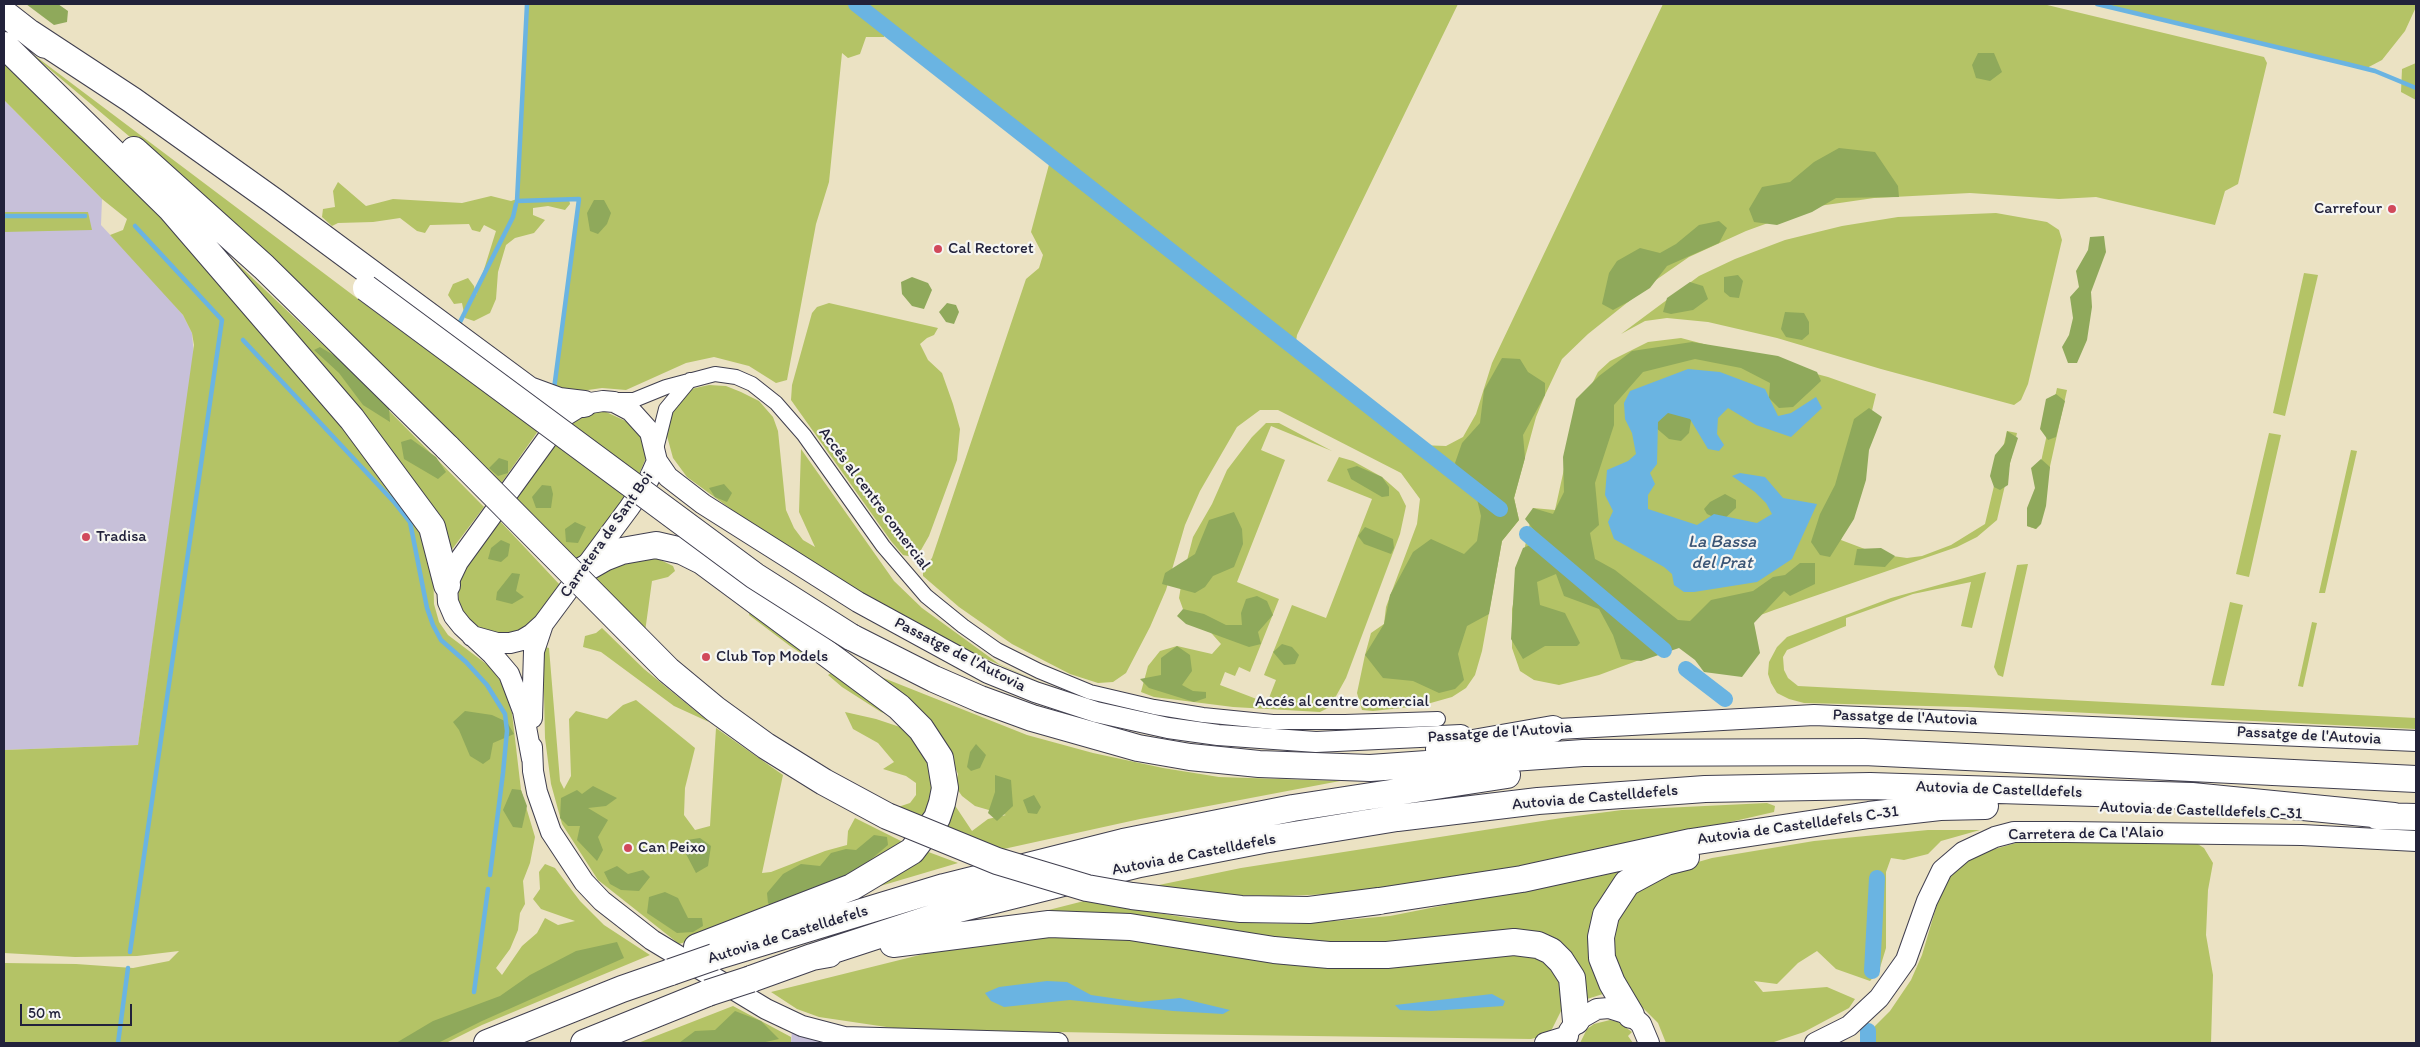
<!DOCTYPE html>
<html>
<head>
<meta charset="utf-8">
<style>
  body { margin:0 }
  #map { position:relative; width:2420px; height:1047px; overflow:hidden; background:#ebe2c3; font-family:Itim,sans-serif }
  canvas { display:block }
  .frame { position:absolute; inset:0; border:5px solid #22223b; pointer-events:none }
  .scale { position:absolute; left:20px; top:1004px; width:112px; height:22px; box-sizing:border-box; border:2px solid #22223b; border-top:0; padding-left:6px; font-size:15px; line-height:18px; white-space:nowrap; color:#22223b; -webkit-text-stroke:4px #f6f6f2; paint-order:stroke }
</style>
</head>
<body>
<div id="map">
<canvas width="2420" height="1047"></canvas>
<div class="frame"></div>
<div class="scale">50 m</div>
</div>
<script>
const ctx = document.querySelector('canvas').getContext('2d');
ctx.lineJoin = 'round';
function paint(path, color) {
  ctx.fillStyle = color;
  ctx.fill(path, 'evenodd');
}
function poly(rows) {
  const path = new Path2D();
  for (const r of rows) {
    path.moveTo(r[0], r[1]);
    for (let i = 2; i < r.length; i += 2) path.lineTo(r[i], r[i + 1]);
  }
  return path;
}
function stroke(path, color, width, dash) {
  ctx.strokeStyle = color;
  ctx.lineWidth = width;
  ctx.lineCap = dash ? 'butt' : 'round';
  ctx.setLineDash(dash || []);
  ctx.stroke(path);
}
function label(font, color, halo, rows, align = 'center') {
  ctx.font = font + ' Itim,sans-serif';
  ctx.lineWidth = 4.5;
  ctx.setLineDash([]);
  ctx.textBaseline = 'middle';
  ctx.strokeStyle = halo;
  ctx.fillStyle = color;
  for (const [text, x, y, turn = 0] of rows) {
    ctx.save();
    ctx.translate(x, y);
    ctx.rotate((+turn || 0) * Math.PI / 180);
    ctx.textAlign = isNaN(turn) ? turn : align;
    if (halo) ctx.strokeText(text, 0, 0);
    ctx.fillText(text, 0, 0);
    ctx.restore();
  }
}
const industrial = poly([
  [4,100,102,199,101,225,165,294,183,315,192,333,194,356,138,745,4,750],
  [792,1031,836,1043,786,1043,791,1042]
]);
const green = poly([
  [527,4,1458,4,1297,335,1295,348,1419,445,1446,446,1463,437,1476,414,1492,363,1663,4,2043,4,2264,57,2267,63,2238,184,2225,191,2215,225,2096,197,2059,199,1970,193,1874,198,1812,207,1746,231,1689,257,1653,282,1588,334,1562,359,1545,395,1536,417,1514,498,1519,520,1502,541,1482,651,1475,675,1466,688,1452,697,1420,706,1373,711,1362,710,1357,693,1365,655,1371,633,1384,624,1386,607,1417,524,1420,499,1401,473,1278,410,1260,410,1237,427,1200,491,1185,525,1166,590,1150,627,1126,673,1113,682,1098,683,1070,674,1012,644,959,607,923,576,923,569,932,558,1026,279,1039,268,1043,255,1031,232,1051,157,887,28,884,37,866,37,860,54,848,58,842,53,829,182,816,224,787,380,776,383,749,366,714,357,686,363,626,390,602,388,581,391,554,389,578,199,569,199,570,204,565,210,548,206,533,208,533,215,545,220,534,233,515,238,506,245,498,272,496,299,490,313,474,321,465,318,462,303,454,304,448,295,453,284,468,278,474,286,476,295,496,231,484,225,480,232,472,230,469,224,430,225,425,233,417,231,400,218,373,222,338,223,332,226,322,217,323,209,335,207,333,191,338,182,366,206,393,199,462,203,491,196,511,201,517,199],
  [2097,4,2416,4,2416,7,2405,31,2382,60,2365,69],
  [22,46,374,311,538,431,500,485,187,185],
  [2416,63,2416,100,2401,92,2402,69],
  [4,64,124,175,261,326,412,513,433,560,434,604,439,622,448,635,489,666,502,683,512,713,521,790,535,837,530,863,523,881,525,904,520,913,518,930,510,949,496,968,502,975,522,946,537,933,545,918,558,925,575,921,541,909,533,899,540,889,539,872,545,864,555,868,580,901,604,925,650,955,482,1025,446,1043,4,1043,4,963,76,964,133,968,169,961,179,951,137,956,75,957,4,953,4,750,138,745,194,345,192,333,183,315,110,235,123,230,127,219,102,199,4,100],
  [4,212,88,212,92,230,4,232],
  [1996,213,2047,222,2059,230,2062,240,2028,384,2021,400,2014,405,1881,369,1777,338,1708,322,1667,318,1645,321,1621,334,1699,276,1735,259,1785,240,1842,226,1898,217],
  [207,235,335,356,484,507,450,552],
  [2304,273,2318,275,2285,416,2273,413],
  [829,303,938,328,934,335,927,338,920,344,928,360,942,373,953,404,960,429,957,460,929,536,921,550,913,557,903,555,891,541,791,400,792,385,812,313,817,307],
  [1681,338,1828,377,1876,394,1841,540,1878,554,1907,558,1922,556,1951,545,1985,524,2007,431,2017,433,1997,520,1977,537,1957,547,1774,610,1599,675,1559,685,1534,680,1520,671,1512,648,1512,609,1533,508,1555,510,1568,451,1586,396,1598,372,1610,361,1648,342],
  [709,385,726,386,741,392,759,401,773,417,778,431,786,510,794,528,803,540,815,547,799,512,801,449,894,581,922,608,999,664,1053,688,947,642,876,602,758,529,687,477,673,458,667,436,669,420,677,404,691,389],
  [2057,388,2067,390,2036,529,2027,526],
  [604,411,632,424,640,435,645,448,645,460,638,477,568,426,589,413],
  [1266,423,1279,423,1332,451,1271,426,1261,450,1285,460,1237,582,1279,599,1250,672,1239,667,1235,676,1225,672,1220,685,1267,703,1276,680,1264,675,1292,605,1326,618,1372,499,1327,481,1339,457,1353,461,1382,477,1399,492,1406,506,1400,534,1346,678,1330,707,1320,712,1233,707,1154,697,1141,692,1148,666,1160,651,1177,646,1212,654,1221,644,1206,627,1183,609,1179,598,1182,580,1193,537,1212,504,1227,470,1252,437],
  [2269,433,2281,435,2249,577,2236,574],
  [555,443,627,495,576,564,513,498],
  [2351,450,2357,451,2325,593,2319,593],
  [498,519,560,585,534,620,524,628,508,635,483,632,463,614,459,603,458,586,465,566],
  [650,555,673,566,675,571,668,577,652,581,645,632,592,580,613,567],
  [2028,564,2003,677,1998,675,1994,667,2017,565],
  [1986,572,1972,628,1961,626,1971,582,1913,594,1846,618,1846,626,1787,650,1783,657,1784,670,1788,678,1798,686,2416,718,2416,729,1967,707,1804,703,1789,699,1777,693,1771,683,1768,674,1769,662,1777,647,1787,637,1891,598],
  [2230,602,2243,605,2224,686,2211,685],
  [751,608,817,659,810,659,790,646,749,615],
  [2312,622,2317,623,2303,687,2298,686],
  [602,628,644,669,709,722,674,706,601,652,583,647,585,636,596,633],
  [545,647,549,648,560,781,564,789,571,776,569,719,576,711,607,719,623,705,636,700,695,748,685,788,684,815,695,830,710,826,716,728,783,775,762,873,771,872,825,851,847,845,848,831,855,818,907,844,893,855,764,917,679,944,598,880,562,824,551,784,545,738,543,651],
  [834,671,892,716,881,712,842,687,828,675],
  [871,673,1027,735,1093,753,1163,768,1219,777,1340,781,1140,819,999,850,940,827,952,801,972,831,988,819,1006,815,975,806,962,796,955,786,958,774,946,747],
  [845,712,876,719,912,731,936,775,924,821,898,807,910,803,916,795,916,783,906,776,883,769,894,762,878,743,853,729],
  [1767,803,1775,806,1774,812,1629,845,1432,883,1334,894,1281,896,1233,895,1154,886,1241,868,1568,817,1622,810],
  [1928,830,1980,830,1941,841,1928,854,1904,860,1891,858,1886,872,1886,948,1879,971,1870,981,1836,969,1817,951,1798,963,1777,984,1754,981,1763,992,1827,987,1855,999,1849,1008,1804,1032,1771,1043,1666,1043,1658,1023,1631,996,1619,977,1610,929,1626,894,1663,872,1712,858,1814,841],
  [2038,841,2196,843,2204,848,2213,863,2208,890,2206,935,2213,975,2211,1043,1872,1043,1873,1028,1890,1011,1911,980,1922,955,1938,901,1949,878,1964,863,1988,851,2016,843],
  [923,850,958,863,860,892],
  [1628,869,1613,884,1603,994,1587,999,1580,973,1560,946,1391,947,1021,917,1084,901,1189,918,1251,923,1298,924,1390,916],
  [1024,933,1536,952,1563,977,1563,1007,1552,1029,1543,1036,1531,1039,1164,1034,900,1029,819,1017,797,1009,771,992,968,943],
  [733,1006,791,1037,791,1042,638,1043],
  [1610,1020,1618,1022,1632,1032,1628,1036,1633,1043,1580,1043,1587,1029,1594,1024]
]);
const forest = poly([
  [26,4,58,4,68,11,67,22,54,25],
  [1978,53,1994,53,2002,72,1990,81,1976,78,1972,65],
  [1839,148,1875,152,1898,186,1899,197,1836,198,1812,212,1777,225,1754,222,1749,209,1762,187,1790,182,1814,162],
  [594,200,604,200,611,213,607,224,598,234,590,231,587,213],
  [1719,221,1727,228,1719,243,1667,266,1650,288,1628,302,1613,310,1602,304,1609,273,1617,261,1640,248,1660,253,1676,244,1699,225],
  [2104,236,2106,252,2091,292,2092,307,2087,340,2077,363,2068,363,2062,347,2069,335,2073,318,2070,297,2079,287,2076,271,2088,250,2090,237],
  [1738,275,1743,281,1739,298,1730,297,1724,292,1724,277],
  [912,277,928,283,932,290,924,309,912,306,902,294,901,282],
  [1690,282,1703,286,1708,299,1693,310,1671,314,1663,312,1667,298],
  [947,303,956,305,959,312,954,324,946,322,939,312],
  [1785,312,1804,313,1809,322,1809,334,1802,340,1786,337,1781,329],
  [1692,342,1778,356,1817,372,1821,381,1793,407,1779,408,1769,398,1770,383,1741,368,1695,359,1643,372,1614,405,1614,425,1595,483,1599,525,1590,533,1595,559,1615,570,1678,620,1690,621,1711,600,1753,591,1773,577,1785,575,1800,563,1815,563,1815,584,1790,596,1784,591,1754,623,1760,653,1742,677,1704,672,1695,660,1679,648,1641,661,1621,659,1613,635,1599,609,1564,596,1556,574,1537,582,1540,605,1565,613,1580,643,1577,646,1545,646,1523,659,1511,639,1515,568,1523,548,1542,540,1525,519,1533,508,1553,514,1564,492,1563,457,1576,399,1599,376,1632,351],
  [320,347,335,356,373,388,389,407,390,422,363,405,339,373,314,350],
  [1502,358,1520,359,1528,372,1545,383,1545,395,1523,435,1525,458,1514,498,1519,520,1502,541,1489,614,1467,626,1458,654,1464,680,1455,689,1439,693,1413,681,1383,678,1365,655,1384,624,1390,595,1413,552,1431,539,1464,554,1477,541,1481,516,1477,499,1455,463,1462,443,1480,423,1484,390],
  [2056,394,2065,401,2056,437,2048,440,2040,429,2046,399],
  [1668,404,1692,414,1689,433,1681,441,1669,439,1655,427],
  [1869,408,1882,417,1869,450,1866,480,1854,519,1830,557,1820,555,1811,542,1820,514,1835,485,1854,419],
  [2007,431,2018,438,2010,463,2008,485,2000,490,1994,487,1990,476,1995,455,2005,443],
  [411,439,436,457,446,472,438,479,404,459,401,442],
  [499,458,508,461,508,473,498,476,489,468],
  [2041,459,2050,467,2046,506,2041,524,2036,529,2027,526,2027,508,2035,488,2031,468],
  [1357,466,1382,477,1389,487,1389,496,1382,497,1351,479,1347,469],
  [724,484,732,493,727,502,715,497,709,488],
  [542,485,551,486,553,494,551,508,536,508,532,497],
  [1725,494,1736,500,1736,508,1722,521,1707,514,1704,509,1710,502],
  [1234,512,1242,529,1243,544,1234,567,1213,576,1205,587,1195,593,1162,584,1165,573,1195,554,1209,520],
  [575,522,586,527,578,543,566,542,565,529],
  [1365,527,1393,539,1394,548,1391,554,1364,544,1358,536],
  [501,540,510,544,508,556,501,562,488,559,491,548],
  [1881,548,1895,556,1885,567,1854,565,1857,549],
  [512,573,520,574,516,591,524,597,512,604,496,600,497,592],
  [1257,596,1267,601,1273,615,1258,632,1261,644,1249,647,1186,624,1177,616,1183,609,1204,614,1226,625,1242,625,1241,613,1246,599],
  [1282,644,1292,647,1299,655,1295,664,1284,665,1273,652],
  [1177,646,1190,655,1192,671,1182,685,1193,691,1206,692,1206,698,1194,702,1149,688,1140,679,1161,675,1161,658],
  [465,711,492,715,507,722,514,734,493,743,490,759,483,764,470,756,459,730,453,722],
  [976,744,986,755,980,768,971,771,967,767,970,752],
  [995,775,1011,780,1013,806,997,821,988,813,995,792],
  [593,786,617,798,606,806,588,808,608,820,598,837,603,850,597,861,577,840,580,826,568,826,560,818,561,798,577,790,582,794],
  [512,789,521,790,527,806,522,828,513,827,503,810],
  [1034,795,1041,807,1037,814,1028,813,1023,800],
  [874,835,887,837,888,845,869,861,839,879,772,907,768,903,767,893,783,874,801,864,820,866,831,853,846,849,856,850],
  [700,838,711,846,708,866,696,873,686,854,687,840],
  [617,866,628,874,643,870,650,877,639,891,621,890,610,884,604,872],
  [665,892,678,898,688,918,702,918,703,926,693,932,677,933,647,913,649,897],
  [617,942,624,958,482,1021,438,1043,396,1043,433,1021,500,996,530,975,576,951],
  [735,1011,761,1021,779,1039,761,1043,679,1043,695,1031,715,1030]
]);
const water = poly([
  [1688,369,1720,372,1765,389,1778,416,1791,413,1816,397,1822,408,1791,437,1756,425,1728,408,1718,418,1717,434,1724,445,1719,451,1708,449,1690,419,1668,413,1658,422,1657,464,1650,473,1655,484,1648,495,1648,509,1697,525,1714,514,1757,523,1772,514,1766,503,1755,492,1732,476,1740,473,1765,477,1783,498,1817,504,1792,559,1757,582,1694,592,1684,592,1674,585,1672,574,1664,567,1614,539,1608,522,1613,511,1605,495,1607,470,1628,461,1636,454,1632,433,1625,419,1624,403,1630,391],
  [1047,981,1067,982,1091,995,1139,1002,1180,998,1230,1010,1223,1014,1173,1011,1070,1000,1004,1007,991,1001,985,993,999,987],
  [1492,994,1505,1001,1503,1006,1431,1011,1400,1010,1395,1005]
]);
const stream = poly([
  [527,4,517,201,579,199,554,389],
  [2097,4,2351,65,2375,71,2416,88],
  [4,216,85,216],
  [460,322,513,217,516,204],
  [243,340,395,503,410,522,427,608,433,625,441,640,466,662,487,685,505,714,507,731,503,773,490,875],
  [130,952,222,320,135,226],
  [474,992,488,889],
  [118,1043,128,968]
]);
const canal = poly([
  [856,4,1500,509],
  [1527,534,1664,650],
  [1686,669,1725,699],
  [1872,971,1877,878],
  [1868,1043,1868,1031]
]);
const street = poly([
  [613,400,634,400,666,387,715,374,736,377,752,384,776,403,804,435,883,546,926,596,963,626,997,650,1039,671,1090,692,1154,707,1203,715,1273,722,1345,722,1438,719],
  [656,449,666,409,690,380]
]);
const secondary = poly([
  [657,461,668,477,703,504,858,602,988,673,1035,692,1096,712,1168,728,1218,735,1316,742,1461,735],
  [472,636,497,643,510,643,522,640,532,634,543,624,629,508,649,479,657,461,650,432,631,411,614,402,603,401,584,404,563,417,458,562,447,585,448,602,454,616,462,626,492,654,509,674,523,711,532,759],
  [532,718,534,651,543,624],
  [1540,730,1814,715,2416,741],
  [532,747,533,771,537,792,551,832,584,882,602,901,652,940,766,1009,802,1026,844,1037,1058,1043],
  [1545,1043,1568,1036],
  [1565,1043,1569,1031,1576,1021,1597,1009,1609,1008,1631,1015,1641,1024,1649,1043],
  [1815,1043,1849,1026,1879,998,1906,960,1927,901,1942,870,1963,852,1995,837,2014,832,2066,832,2302,835,2416,841]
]);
const highway = poly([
  [4,13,45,45],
  [30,33,132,100,275,202,529,390,559,401,584,404],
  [4,45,171,209,352,419,432,527,447,585],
  [134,150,264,267,448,448],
  [583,570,604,558,622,551,656,545,682,551,702,561,899,707,921,729,940,758,945,788,942,803,937,818,912,851,852,887,697,947],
  [851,637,934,679,980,699,1032,718,1138,748,1190,757,1259,764,1370,768,1583,753,1864,752,2416,779],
  [1439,749,1553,729],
  [2377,816,2416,817],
  [1379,901,1522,879,1691,842,1869,815,1940,807,1985,806],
  [893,944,1049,924,1130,927,1274,950,1329,955,1387,955,1514,942,1538,945,1551,951,1561,961,1572,978,1576,1021],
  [714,957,944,887,1123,842,1293,808,1507,775],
  [812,957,959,909,1140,864,1263,840,1397,818,1538,801,1705,789,1870,786,2192,796,2394,816],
  [751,979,812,957,829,954],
  [1631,1015,1612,983,1602,958,1601,937,1606,915,1627,883,1666,862,1686,857],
  [487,1043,622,989,671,972],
  [584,1043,708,993]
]);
const highwayBridge = poly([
  [366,288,755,576,851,637],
  [448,448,668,670,715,709,766,746,824,782,887,816,997,861,1087,888,1132,896,1241,909,1309,910,1379,901],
  [671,972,714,957],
  [708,993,751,979]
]);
const markers = [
  [2392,209,5,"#d1495b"],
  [938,249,5,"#d1495b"],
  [86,537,5,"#d1495b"],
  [706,657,5,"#d1495b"],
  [628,848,5,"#d1495b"]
];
const poiNames = [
  ["Carrefour",2382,209,"right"],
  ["Cal Rectoret",948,249],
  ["Tradisa",96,537],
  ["Club Top Models",716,657],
  ["Can Peixo",638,848]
];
const streetNames = [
  ["Accés al centre comercial",874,499,53],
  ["Carretera de Sant Boi",607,535,-55],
  ["Passatge de l'Autovia",960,655,27],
  ["Accés al centre comercial",1342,702],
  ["Passatge de l'Autovia",1905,718,2],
  ["Passatge de l'Autovia",1500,733,-4],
  ["Passatge de l'Autovia",2309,736,3],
  ["Autovia de Castelldefels",1999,790,2],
  ["Autovia de Castelldefels",1595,798,-5],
  ["Autovia de Castelldefels C-31",2201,811,2],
  ["Autovia de Castelldefels C-31",1798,826,-8],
  ["Carretera de Ca l'Alaio",2086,834,-1],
  ["Autovia de Castelldefels",1194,855,-11],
  ["Autovia de Castelldefels",788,935,-17]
];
const waterNames = [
  ["La Bassa",1722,542],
  ["del Prat",1722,563]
];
paint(industrial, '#c7c0d9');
paint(green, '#b4c366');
paint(forest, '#8fa95b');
paint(water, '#6ab4e2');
stroke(stream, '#6ab4e2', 4.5);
stroke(canal, '#6ab4e2', 16);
stroke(street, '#403f4f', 16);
stroke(secondary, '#403f4f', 22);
stroke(highway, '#403f4f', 28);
stroke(street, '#fff', 14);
stroke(secondary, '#fff', 20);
stroke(highway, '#fff', 26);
stroke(highwayBridge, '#403f4f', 28, []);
stroke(highwayBridge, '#fff', 26);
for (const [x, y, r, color] of markers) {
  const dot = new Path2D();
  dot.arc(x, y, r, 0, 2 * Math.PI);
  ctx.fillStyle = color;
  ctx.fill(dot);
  stroke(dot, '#f6f6f2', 2);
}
label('16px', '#22223b', '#f6f6f2', poiNames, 'left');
label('16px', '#22223b', '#f6f6f2', streetNames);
label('italic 18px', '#3b5575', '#f6f6f2', waterNames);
</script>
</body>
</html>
